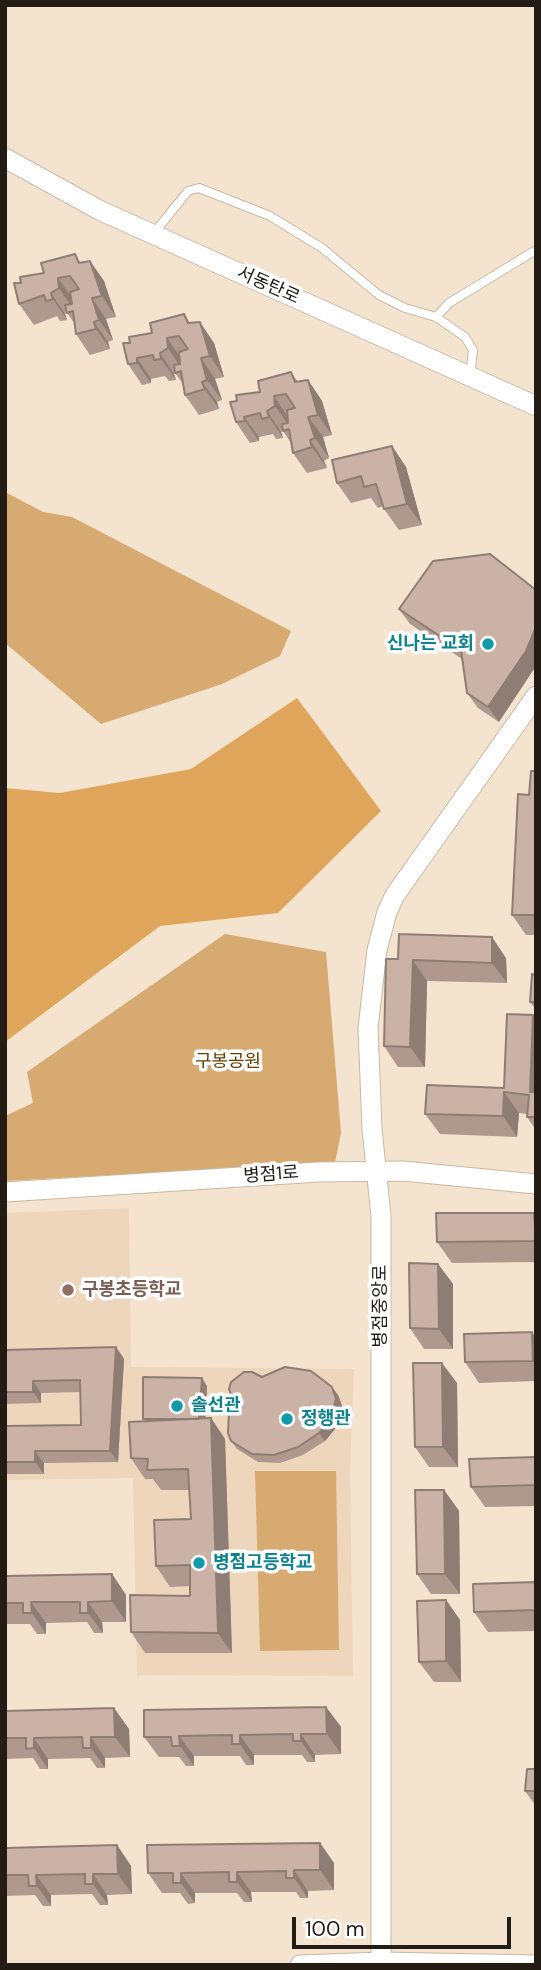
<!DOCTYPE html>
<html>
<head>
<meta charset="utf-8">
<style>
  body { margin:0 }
  #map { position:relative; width:541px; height:1970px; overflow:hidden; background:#f4e3ce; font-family:"DM Sans",sans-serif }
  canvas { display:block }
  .frame { position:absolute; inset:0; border:7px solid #221c15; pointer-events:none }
  .scale { position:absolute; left:292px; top:1917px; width:219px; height:32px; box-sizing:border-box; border:4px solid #221c15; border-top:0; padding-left:9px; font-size:21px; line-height:24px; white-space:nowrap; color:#221c15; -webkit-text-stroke:5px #fff; paint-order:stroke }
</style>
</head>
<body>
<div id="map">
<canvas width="541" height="1970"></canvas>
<div class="frame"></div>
<div class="scale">100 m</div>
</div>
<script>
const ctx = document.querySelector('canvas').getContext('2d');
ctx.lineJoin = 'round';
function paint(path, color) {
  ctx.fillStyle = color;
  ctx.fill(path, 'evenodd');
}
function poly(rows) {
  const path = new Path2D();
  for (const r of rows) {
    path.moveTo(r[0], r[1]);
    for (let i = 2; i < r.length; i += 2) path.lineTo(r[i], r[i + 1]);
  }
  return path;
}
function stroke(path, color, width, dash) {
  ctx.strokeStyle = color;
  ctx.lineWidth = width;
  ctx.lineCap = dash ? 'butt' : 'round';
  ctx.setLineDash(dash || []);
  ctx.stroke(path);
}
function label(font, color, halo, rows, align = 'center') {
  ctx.font = font + ' "DM Sans","Noto Sans KR",sans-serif';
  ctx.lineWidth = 7;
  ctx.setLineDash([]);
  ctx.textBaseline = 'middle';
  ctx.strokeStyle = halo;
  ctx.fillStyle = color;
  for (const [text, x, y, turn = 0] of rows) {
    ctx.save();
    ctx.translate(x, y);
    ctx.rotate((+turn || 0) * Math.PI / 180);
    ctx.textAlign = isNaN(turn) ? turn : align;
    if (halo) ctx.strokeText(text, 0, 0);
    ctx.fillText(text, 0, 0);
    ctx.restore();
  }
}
const built = poly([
  [129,1208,131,1367,354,1369,350,1471,353,1676,137,1675,133,1478,5,1480,5,1213]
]);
const green = poly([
  [5,492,43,512,72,517,291,631,280,656,222,684,101,724,5,643],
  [225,934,326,952,341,1133,335,1163,5,1181,5,1116,33,1103,27,1072],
  [255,1471,336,1471,339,1650,260,1651]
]);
const forest = poly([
  [297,698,381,811,278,913,160,926,5,1042,5,788,60,793,191,769]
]);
const service = poly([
  [154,233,188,191,199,188,270,216,322,248,379,295,405,308,436,317,465,337,473,350,470,377],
  [436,317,449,303,536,250]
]);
const tertiary = poly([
  [5,158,99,210,536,406],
  [5,1192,319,1172,403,1171,536,1184],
  [300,1965,381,1962,536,1965],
  [381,1965,381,1216,372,1129,368,1028,377,950,387,912,395,895,536,696]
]);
const wall = poly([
  [90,261,104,281,116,317,106,319,113,340,108,342,110,349,90,355,76,334,75,324,67,313,65,314,67,320,60,321,57,316,34,325,19,304,21,283],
  [184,314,190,323,214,343,224,377,215,379,222,400,217,402,219,409,199,415,185,395,183,384,175,373,174,374,176,380,169,381,165,376,151,379,151,383,142,385,128,364,130,343,152,333],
  [291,372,298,382,308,380,322,401,332,435,323,437,329,458,324,461,327,468,307,473,293,453,291,443,283,431,281,432,283,438,276,439,273,434,259,437,259,441,250,443,236,422,237,401,260,392],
  [392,446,406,467,422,525,399,530,384,509,383,506,378,508,371,498,351,503,337,483],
  [433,561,499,722,478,708,467,693,462,659,410,624,399,609],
  [536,771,536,935,526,935,512,915,529,795],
  [506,958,507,983,427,981,425,1067,398,1067,384,1046,386,959],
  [536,975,536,1010,530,1002],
  [536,1019,536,1130,527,1117,527,1114,519,1113,517,1137,440,1134,425,1114,504,1088],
  [534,1213,536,1215,536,1262,452,1263,437,1242],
  [438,1264,453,1284,453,1349,424,1349,410,1328],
  [536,1338,536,1381,479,1383,465,1362],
  [116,1347,124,1359,118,1462,44,1463,44,1474,5,1474,5,1426,81,1425,81,1392,41,1393,41,1403,5,1404,5,1350],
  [262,1377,338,1395,342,1406,335,1429,325,1441,303,1455,280,1463,258,1462,237,1449,231,1441,234,1402],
  [457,1383,458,1467,429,1467,415,1447],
  [207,1386,205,1419,211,1418,225,1439,232,1653,145,1653,131,1632,190,1596,190,1586,170,1587,156,1566,191,1519,189,1490,161,1490,153,1479,145,1479,131,1458,145,1421,143,1419],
  [536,1457,536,1506,485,1507,471,1487],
  [444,1490,459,1511,460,1594,431,1594,417,1574],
  [112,1574,126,1595,126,1622,102,1622,103,1633,94,1633,87,1622,46,1623,46,1634,37,1634,30,1624,5,1624,5,1576],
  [536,1582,536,1631,488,1632,474,1612],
  [446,1600,460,1620,461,1682,434,1682,419,1662],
  [326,1707,341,1727,341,1754,315,1755,315,1762,307,1762,302,1755,254,1755,254,1765,246,1765,240,1756,194,1756,194,1766,186,1766,179,1757,159,1757,144,1737],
  [114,1708,129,1729,130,1757,105,1758,105,1768,97,1768,90,1758,48,1759,48,1769,40,1769,33,1758,5,1759,5,1711],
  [536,1769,536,1806,525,1791],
  [320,1843,334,1863,334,1890,308,1891,308,1898,300,1898,296,1892,251,1892,252,1902,244,1902,237,1893,195,1893,195,1903,188,1904,180,1893,162,1893,148,1873],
  [117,1845,131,1866,132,1894,107,1895,108,1905,100,1905,92,1894,51,1895,51,1906,43,1906,35,1895,5,1896,5,1848]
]);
const shadedWall = poly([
  [90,261,104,281,116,317,102,296],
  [58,278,72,298,73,309,59,288],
  [51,293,65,314,67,320,53,299],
  [92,298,106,319,113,340,99,320],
  [94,322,108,342,110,349,96,329],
  [200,322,214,343,224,377,210,356],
  [167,338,181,358,182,369,168,348],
  [160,353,174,374,176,380,161,359],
  [137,358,151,379,151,383,137,363],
  [201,358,215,379,222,400,207,380],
  [308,380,322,401,332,435,318,415],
  [202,382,217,402,219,409,205,389],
  [274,396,288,417,290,427,275,406],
  [267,411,281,432,283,438,269,417],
  [244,417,259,437,259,441,245,421],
  [308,417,323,437,329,458,315,438],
  [310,440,324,461,327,468,312,447],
  [392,446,406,467,422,525,407,504],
  [536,627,536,666,499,722,488,707],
  [492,937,506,958,507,983,492,963],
  [413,960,427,981,425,1067,410,1047],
  [533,1015,536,1019,536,1100,530,1092],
  [504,1092,519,1113,517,1137,503,1116],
  [438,1264,453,1284,453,1349,439,1329],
  [532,1332,536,1338,536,1365,533,1361],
  [116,1347,124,1359,118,1462,110,1451],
  [442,1363,457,1383,458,1467,443,1447],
  [202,1378,207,1386,205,1427,199,1419],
  [33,1381,41,1393,41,1403,33,1392],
  [332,1387,338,1395,342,1406,335,1429,325,1441,319,1433],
  [211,1418,225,1439,232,1653,218,1633],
  [35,1451,44,1463,44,1474,35,1462],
  [444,1490,459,1511,460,1594,445,1574],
  [112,1574,126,1595,126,1622,112,1601],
  [446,1600,460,1620,461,1682,446,1661],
  [31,1602,46,1623,46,1634,32,1613],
  [88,1602,102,1622,103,1633,88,1613],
  [326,1707,341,1727,341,1754,327,1734],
  [114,1708,129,1729,130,1757,115,1737],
  [301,1734,315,1755,315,1762,301,1741],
  [240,1735,254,1755,254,1765,240,1744],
  [179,1736,194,1756,194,1766,180,1746],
  [91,1737,105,1758,105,1768,91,1748],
  [34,1738,48,1759,48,1769,34,1748],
  [320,1843,334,1863,334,1890,320,1870],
  [117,1845,131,1866,132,1894,118,1874],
  [294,1870,308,1891,308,1898,294,1878],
  [237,1872,251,1892,252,1902,237,1882],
  [181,1873,195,1893,195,1903,181,1883],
  [93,1874,107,1895,108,1905,93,1884],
  [36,1875,51,1895,51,1906,37,1886]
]);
const building = poly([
  [75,254,79,263,90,261,102,296,92,298,99,320,94,322,96,329,76,334,73,311,67,313,65,305,72,304,70,292,79,289,70,276,58,278,59,288,51,293,53,299,46,301,44,295,19,304,14,283,21,283,20,277,44,273,41,263,75,254],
  [184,314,188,323,200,322,210,356,201,358,207,380,202,382,205,389,185,395,181,371,175,373,174,365,180,364,179,352,188,349,179,336,167,338,168,348,160,353,161,359,154,360,153,355,137,358,137,363,128,364,123,343,130,343,129,337,152,333,150,323,184,314],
  [291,372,295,382,308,380,318,415,308,417,315,438,310,440,312,447,293,453,289,429,283,431,282,424,288,423,287,410,295,408,286,394,274,396,275,406,267,411,269,417,262,419,260,413,244,417,245,421,236,422,230,402,237,401,236,395,260,392,258,381,291,372],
  [392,446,407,504,384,509,376,484,364,487,361,476,337,483,332,460,392,446],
  [490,554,536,590,536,627,526,651,488,707,467,693,461,650,399,609,433,561,490,554],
  [531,771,536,771,536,915,512,915,518,794,529,795,531,771],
  [399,934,492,937,492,963,413,960,410,1047,384,1046,386,959,398,959,399,934],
  [532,974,536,975,536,1002,530,1002,532,974],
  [507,1014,533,1015,530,1092,536,1092,536,1117,527,1117,529,1095,504,1092,503,1116,425,1114,427,1085,504,1088,507,1014],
  [436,1213,534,1213,536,1241,437,1242,436,1213],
  [409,1263,438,1264,439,1329,410,1328,409,1263],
  [532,1332,533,1361,465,1362,464,1334,532,1332],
  [116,1347,110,1451,35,1451,35,1462,5,1462,5,1426,81,1425,80,1380,33,1381,33,1392,5,1392,5,1350,116,1347],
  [413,1363,442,1363,443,1447,415,1447,413,1363],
  [285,1367,311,1371,332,1387,336,1399,329,1421,319,1433,298,1447,274,1455,252,1454,231,1441,228,1433,229,1411,234,1402,229,1389,231,1382,244,1372,252,1372,262,1377,285,1367],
  [143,1377,202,1378,199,1419,143,1419,143,1377],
  [211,1418,218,1633,131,1632,130,1595,190,1596,190,1565,156,1566,154,1520,191,1519,188,1469,147,1470,148,1459,131,1458,129,1422,211,1418],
  [536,1457,536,1485,471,1487,469,1459,536,1457],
  [415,1490,444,1490,445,1574,417,1574,415,1490],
  [112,1574,112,1601,88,1602,88,1613,80,1613,80,1602,31,1602,32,1613,23,1613,23,1603,5,1603,5,1576,112,1574],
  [536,1582,536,1610,474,1612,473,1584,536,1582],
  [446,1600,446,1661,419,1662,417,1601,446,1600],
  [326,1707,327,1734,301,1734,301,1741,293,1741,293,1734,240,1735,240,1744,232,1744,232,1735,179,1736,180,1746,172,1746,171,1737,144,1737,144,1710,326,1707],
  [114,1708,115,1737,91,1737,91,1748,83,1748,82,1737,34,1738,34,1748,26,1749,26,1738,5,1738,5,1711,114,1708],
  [527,1769,536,1769,536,1791,525,1791,527,1769],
  [320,1843,320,1870,294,1870,294,1878,286,1878,286,1871,237,1872,237,1882,229,1882,229,1872,181,1873,181,1883,173,1883,173,1873,148,1873,147,1845,320,1843],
  [117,1845,118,1874,93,1874,93,1884,85,1884,85,1874,36,1875,37,1886,29,1886,28,1875,5,1875,5,1848,117,1845]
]);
const markers = [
  [488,644,7,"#0f9aa8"],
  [68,1290,7,"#8d6e63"],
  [177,1406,7,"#0f9aa8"],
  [287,1419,7,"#0f9aa8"],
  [199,1563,7,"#0f9aa8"]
];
const streetNames = [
  ["서동탄로",268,286,24],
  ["병점1로",271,1175,-4],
  ["병점중앙로",381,1306,-90]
];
const cultureNames = [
  ["신나는 교회",474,644,"right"],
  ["솔선관",191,1406],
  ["정행관",301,1419],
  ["병점고등학교",213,1563]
];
const parkNames = [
  ["구봉공원",228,1062]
];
const educationNames = [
  ["구봉초등학교",82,1290]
];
paint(built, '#edd6bc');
paint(green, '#d6aa71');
paint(forest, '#dfa65b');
stroke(service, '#c9b8a4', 10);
stroke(tertiary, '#c9b8a4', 21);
stroke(service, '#fff', 8);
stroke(tertiary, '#fff', 19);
paint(wall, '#af998f');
paint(shadedWall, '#8e7d74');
paint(building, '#cbb2a6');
stroke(building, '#8e7d74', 2);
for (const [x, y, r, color] of markers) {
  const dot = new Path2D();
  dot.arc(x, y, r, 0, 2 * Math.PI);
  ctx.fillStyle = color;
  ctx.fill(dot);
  stroke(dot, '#fff', 2.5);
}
label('18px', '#221c15', '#fff', streetNames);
label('bold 18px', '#0d838f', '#fff', cultureNames, 'left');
label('18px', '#643f00', '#fff', parkNames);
label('bold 18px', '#785e54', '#fff', educationNames, 'left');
</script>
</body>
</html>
